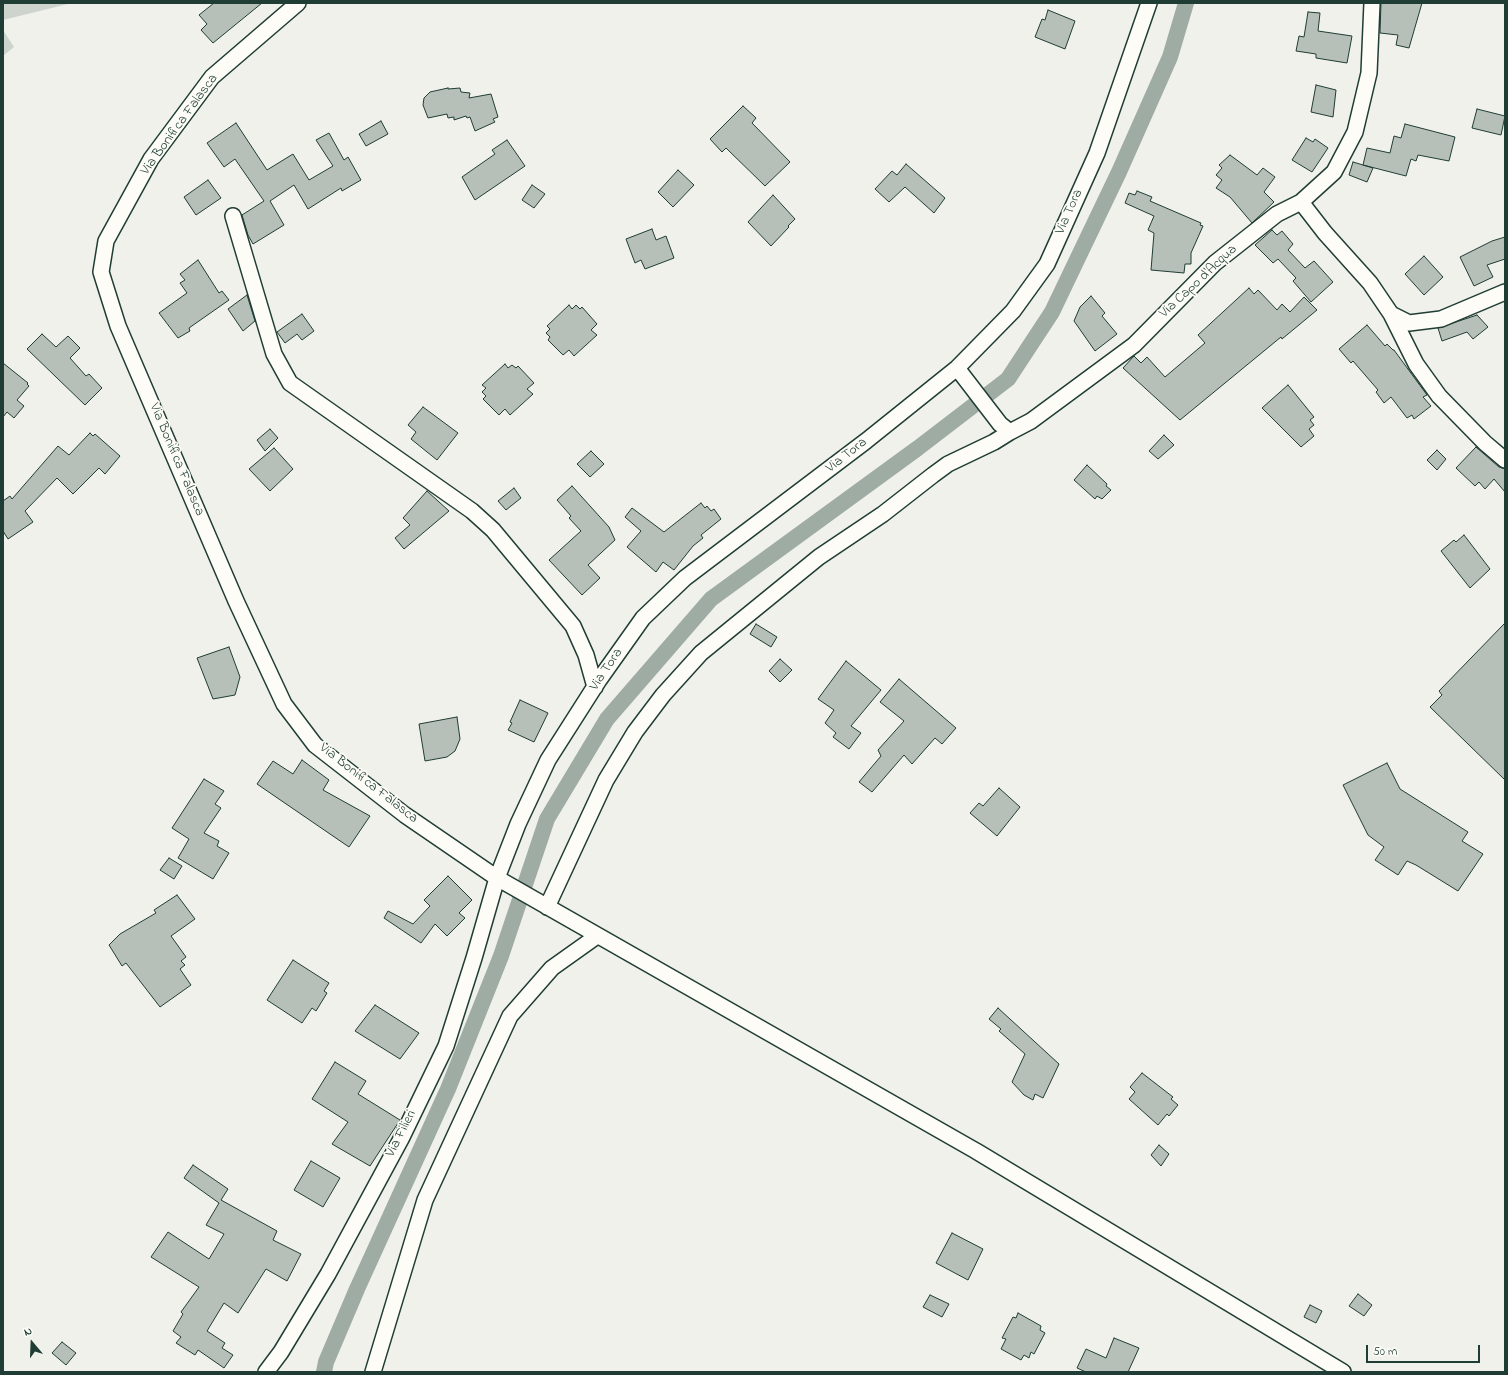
<!DOCTYPE html>
<html>
<head>
<meta charset="utf-8">
<style>
  body { margin:0 }
  #map { position:relative; width:1508px; height:1375px; overflow:hidden; background:#f0f1eb; font-family:"Indie Flower",sans-serif }
  canvas { display:block }
  .frame { position:absolute; inset:0; border:4px solid #1f3d34; pointer-events:none }
  .north { position:absolute; left:12px; top:1323px; width:40px; height:40px; -webkit-text-stroke:3px #fdfcf7; paint-order:stroke; rotate:341deg; font-size:11px; font-weight:700; line-height:16px; text-align:center; color:#1f3d34 }
  .north::after { content:''; display:block; margin:auto; width:14px; height:18px; background:#1f3d34; clip-path:polygon(50% 0,100% 100%,50% 72%,0 100%) }
  .scale { position:absolute; left:1366px; top:1345px; width:114px; height:18px; box-sizing:border-box; border:2px solid #1f3d34; border-top:0; padding-left:5px; font-size:12px; line-height:14px; white-space:nowrap; color:#1f3d34; -webkit-text-stroke:3px #fdfcf7; paint-order:stroke }
</style>
</head>
<body>
<div id="map">
<canvas width="1508" height="1375"></canvas>
<div class="frame"></div>
<div class="north">N</div>
<div class="scale">50 m</div>
</div>
<script>
const ctx = document.querySelector('canvas').getContext('2d');
ctx.lineJoin = 'round';
function paint(path, color) {
  ctx.fillStyle = color;
  ctx.fill(path, 'evenodd');
}
function poly(rows) {
  const path = new Path2D();
  for (const r of rows) {
    path.moveTo(r[0], r[1]);
    for (let i = 2; i < r.length; i += 2) path.lineTo(r[i], r[i + 1]);
  }
  return path;
}
function stroke(path, color, width, dash) {
  ctx.strokeStyle = color;
  ctx.lineWidth = width;
  ctx.lineCap = dash ? 'butt' : 'round';
  ctx.setLineDash(dash || []);
  ctx.stroke(path);
}
function label(font, color, halo, rows, align = 'center') {
  ctx.font = font + ' "Indie Flower",sans-serif';
  ctx.lineWidth = 3.5;
  ctx.setLineDash([]);
  ctx.textBaseline = 'middle';
  ctx.strokeStyle = halo;
  ctx.fillStyle = color;
  for (const [text, x, y, turn = 0] of rows) {
    ctx.save();
    ctx.translate(x, y);
    ctx.rotate((+turn || 0) * Math.PI / 180);
    ctx.textAlign = isNaN(turn) ? turn : align;
    if (halo) ctx.strokeText(text, 0, 0);
    ctx.fillText(text, 0, 0);
    ctx.restore();
  }
}
const green = poly([
  [3,3,72,3,3,20],
  [3,30,14,47,3,56]
]);
const canal = poly([
  [324,1372,326,1362,357,1289,448,1089,501,956,547,819,607,719,711,599,918,448,1008,379,1052,312,1119,172,1170,57,1186,3]
]);
const building = poly([
  [214,3,262,3,213,43,201,30,207,24,199,15,214,3],
  [1381,3,1422,3,1409,48,1396,45,1398,35,1380,33,1381,3],
  [1048,10,1075,21,1065,49,1035,37,1042,19,1045,20,1048,10],
  [1308,12,1320,13,1318,31,1352,36,1347,63,1316,58,1316,54,1296,51,1299,36,1304,37,1308,12],
  [1316,85,1336,90,1333,117,1311,112,1316,85],
  [448,88,448,89,460,88,461,92,470,93,469,98,491,94,498,117,493,119,495,122,475,131,470,117,467,118,466,116,454,120,454,117,448,118,447,114,428,118,423,105,424,98,430,92,448,88],
  [743,106,756,118,752,123,790,162,765,186,726,148,722,152,710,139,743,106],
  [1477,109,1505,116,1501,135,1472,128,1477,109],
  [381,121,388,134,366,146,359,134,381,121],
  [236,123,267,170,293,154,309,180,333,166,316,140,329,133,344,160,348,157,361,180,342,191,341,188,308,209,294,185,270,201,284,225,253,244,248,235,242,215,264,201,235,159,224,167,207,143,236,123],
  [1405,124,1455,137,1449,161,1418,155,1416,161,1411,159,1406,176,1363,165,1367,148,1390,153,1394,136,1401,138,1405,124],
  [1306,138,1313,142,1315,139,1328,148,1312,172,1292,160,1306,138],
  [507,140,525,166,475,200,462,177,495,154,492,150,507,140],
  [1230,155,1257,175,1263,168,1275,177,1264,192,1274,202,1252,223,1230,197,1216,188,1222,180,1216,175,1222,168,1219,165,1230,155],
  [1353,162,1373,168,1367,182,1349,175,1353,162],
  [906,164,945,198,934,213,905,187,889,202,875,189,892,171,897,175,906,164],
  [678,170,694,185,673,207,658,192,678,170],
  [208,180,221,198,196,215,184,197,208,180],
  [532,185,545,194,534,208,522,200,532,185],
  [1137,191,1152,197,1150,201,1201,223,1200,225,1203,226,1191,253,1191,264,1185,264,1184,273,1151,270,1154,233,1148,230,1154,216,1125,203,1129,193,1135,195,1137,191],
  [773,195,795,219,788,226,789,227,771,246,748,222,773,195],
  [652,229,656,240,666,236,674,258,645,269,641,260,635,263,626,239,652,229],
  [1272,230,1277,235,1282,231,1293,244,1288,250,1305,268,1314,261,1333,282,1311,302,1293,281,1296,278,1278,259,1273,263,1255,245,1272,230],
  [1505,237,1505,259,1487,265,1493,277,1474,286,1460,257,1492,241,1505,237],
  [1424,256,1443,277,1424,295,1405,274,1424,256],
  [198,260,219,293,222,291,229,300,189,328,190,331,178,338,159,313,187,293,180,283,185,280,180,274,198,260],
  [1249,288,1254,294,1258,290,1277,310,1282,304,1290,312,1304,297,1317,310,1282,339,1281,337,1180,420,1123,368,1134,356,1141,363,1147,357,1165,377,1205,343,1198,335,1249,288],
  [247,295,255,321,243,331,228,309,247,295],
  [1091,296,1105,313,1102,316,1117,334,1095,351,1074,321,1080,307,1091,296],
  [569,305,572,309,576,305,580,309,582,307,597,324,591,330,597,335,574,356,569,350,563,355,548,340,550,337,546,333,550,329,547,326,569,305],
  [302,314,314,331,302,340,297,334,285,343,277,332,302,314],
  [1477,315,1488,327,1473,339,1467,332,1442,341,1438,328,1477,315],
  [1367,325,1385,346,1387,344,1393,350,1394,350,1427,395,1423,397,1431,406,1414,419,1412,415,1407,418,1391,397,1384,403,1376,392,1378,390,1353,361,1351,363,1339,349,1367,325],
  [42,334,56,347,68,336,80,348,70,358,86,376,89,374,102,388,85,405,27,349,42,334],
  [3,363,28,383,27,384,29,386,17,400,24,406,14,418,7,412,3,417,3,363],
  [505,364,508,368,512,365,516,368,518,366,534,383,527,389,533,394,510,415,505,409,499,415,483,399,486,396,482,392,486,388,482,385,505,364],
  [1288,385,1314,417,1310,420,1314,425,1309,429,1314,436,1301,447,1262,408,1288,385],
  [423,407,458,433,437,460,411,439,416,432,408,425,423,407],
  [270,429,278,438,265,451,257,440,270,429],
  [90,433,93,436,95,434,120,456,105,474,99,468,73,494,57,478,25,511,33,522,8,539,3,531,3,501,10,496,12,499,58,446,69,455,90,433],
  [1164,435,1174,445,1158,459,1149,451,1164,435],
  [1476,447,1499,467,1505,469,1505,492,1494,479,1485,489,1479,482,1475,486,1456,468,1476,447],
  [274,448,293,469,270,491,249,469,274,448],
  [1437,450,1446,459,1437,470,1427,460,1437,450],
  [591,451,604,464,590,477,577,464,591,451],
  [1087,465,1107,484,1106,486,1111,490,1102,499,1097,496,1095,499,1074,480,1087,465],
  [572,486,609,527,615,540,588,565,600,578,582,595,549,560,581,531,569,518,571,516,557,500,572,486],
  [514,488,521,498,506,510,498,501,514,488],
  [427,491,449,511,404,549,395,538,410,525,403,518,427,491],
  [701,503,705,508,707,506,711,511,714,509,721,519,701,535,703,538,693,546,674,570,663,562,656,572,627,547,641,531,625,517,632,508,664,532,701,503],
  [1464,535,1490,569,1470,588,1441,551,1454,540,1456,542,1464,535],
  [1505,623,1505,780,1430,707,1442,695,1439,691,1505,623],
  [756,624,777,637,771,647,750,634,756,624],
  [229,647,240,677,235,695,213,699,197,658,229,647],
  [780,659,792,670,780,682,769,671,780,659],
  [846,661,881,690,851,726,861,733,849,749,833,737,836,733,825,723,834,710,818,699,846,661],
  [899,679,956,728,942,744,935,738,912,764,904,755,872,792,859,782,881,756,878,750,904,721,880,702,899,679],
  [520,700,548,713,534,742,508,730,512,723,510,722,520,700],
  [457,717,460,739,455,751,447,757,425,761,419,724,457,717],
  [302,760,329,780,323,790,370,816,349,847,257,784,273,761,293,774,302,760],
  [1387,763,1400,789,1468,832,1462,841,1483,854,1458,891,1416,865,1407,861,1398,875,1375,860,1384,847,1368,835,1343,785,1387,763],
  [204,779,224,791,215,804,221,808,204,833,219,841,217,846,229,853,213,879,178,858,189,839,172,828,204,779],
  [999,788,1020,807,997,836,970,813,979,803,983,806,999,788],
  [169,858,182,866,174,879,160,870,169,858],
  [448,876,472,900,459,913,465,918,447,936,435,924,421,943,384,918,388,911,413,924,430,906,424,900,448,876],
  [177,895,195,919,171,936,186,957,181,961,185,965,180,969,191,985,160,1007,126,963,122,966,109,945,120,934,156,913,154,910,177,895],
  [293,960,329,983,324,991,327,993,316,1011,312,1008,302,1023,267,1000,293,960],
  [375,1005,419,1033,400,1059,355,1031,375,1005],
  [998,1008,1059,1064,1043,1098,1035,1094,1033,1100,1024,1095,1012,1082,1025,1054,999,1031,1001,1029,989,1019,998,1008],
  [335,1062,366,1081,358,1094,400,1120,370,1166,332,1144,348,1122,312,1099,335,1062],
  [1142,1073,1173,1097,1171,1099,1178,1105,1169,1116,1167,1114,1158,1125,1129,1099,1135,1092,1130,1087,1142,1073],
  [1159,1145,1169,1154,1161,1166,1151,1155,1159,1145],
  [311,1161,340,1178,323,1207,294,1190,311,1161],
  [193,1165,228,1189,221,1200,277,1231,273,1240,301,1254,287,1281,266,1269,238,1313,224,1303,207,1331,225,1343,222,1348,233,1355,224,1368,198,1350,195,1355,176,1343,181,1337,173,1331,183,1314,181,1312,199,1287,151,1257,168,1232,209,1259,224,1234,206,1225,219,1203,184,1178,193,1165],
  [952,1233,983,1249,968,1280,936,1263,952,1233],
  [1358,1294,1372,1305,1364,1316,1349,1306,1358,1294],
  [930,1295,949,1304,942,1317,923,1307,930,1295],
  [1310,1305,1322,1311,1316,1323,1304,1317,1310,1305],
  [1018,1313,1041,1326,1040,1330,1045,1333,1034,1354,1031,1352,1029,1358,1024,1355,1021,1360,1001,1349,1006,1339,1002,1338,1013,1317,1016,1318,1018,1313],
  [1114,1338,1139,1348,1128,1372,1086,1372,1077,1368,1086,1349,1106,1358,1114,1338],
  [62,1342,76,1353,66,1365,52,1353,62,1342]
]);
const street = poly([
  [298,3,212,77,151,159,106,241,101,272,118,326,236,601,284,704,315,745,405,815,497,878,976,1151,1343,1372],
  [1301,202,1325,233,1370,283,1391,314,1416,364,1439,396,1485,443,1505,460],
  [233,216,274,354,290,383,472,511,493,530,573,626,586,655,595,687],
  [1391,314,1409,323,1441,319,1505,292],
  [957,368,1000,424,1010,432,1031,421,1134,345,1215,263,1277,214,1301,202,1334,172,1355,132,1369,73,1372,3],
  [547,907,606,780,635,732,663,695,701,653,819,557,883,514,933,475,948,464,994,442,1010,432],
  [266,1372,281,1352,328,1274,401,1139,446,1046,474,958,497,878,518,824,548,760,599,680,643,618,685,578,866,441,957,368,1013,311,1047,264,1097,153,1149,3],
  [373,1372,425,1200,510,1016,552,968,597,936]
]);
const streetNames = [
  ["Via Bonifica Falasca",180,125,-54],
  ["Via Tora",1070,212,-66],
  ["Via Capo d'Acqua",1199,282,-43],
  ["Via Tora",847,456,-38],
  ["Via Bonifica Falasca",176,460,67],
  ["Via Tora",607,670,-56],
  ["Via Bonifica Falasca",368,784,38],
  ["Via Filieri",402,1134,-63]
];
paint(green, '#cdd3cd');
stroke(canal, '#9faca4', 16);
paint(building, '#b6bfb8');
stroke(building, '#1f3d34', 1);
stroke(street, '#1f3d34', 18);
stroke(street, '#fdfcf7', 15);
label('14px', '#1f3d34', '#fdfcf7', streetNames);
</script>
</body>
</html>
